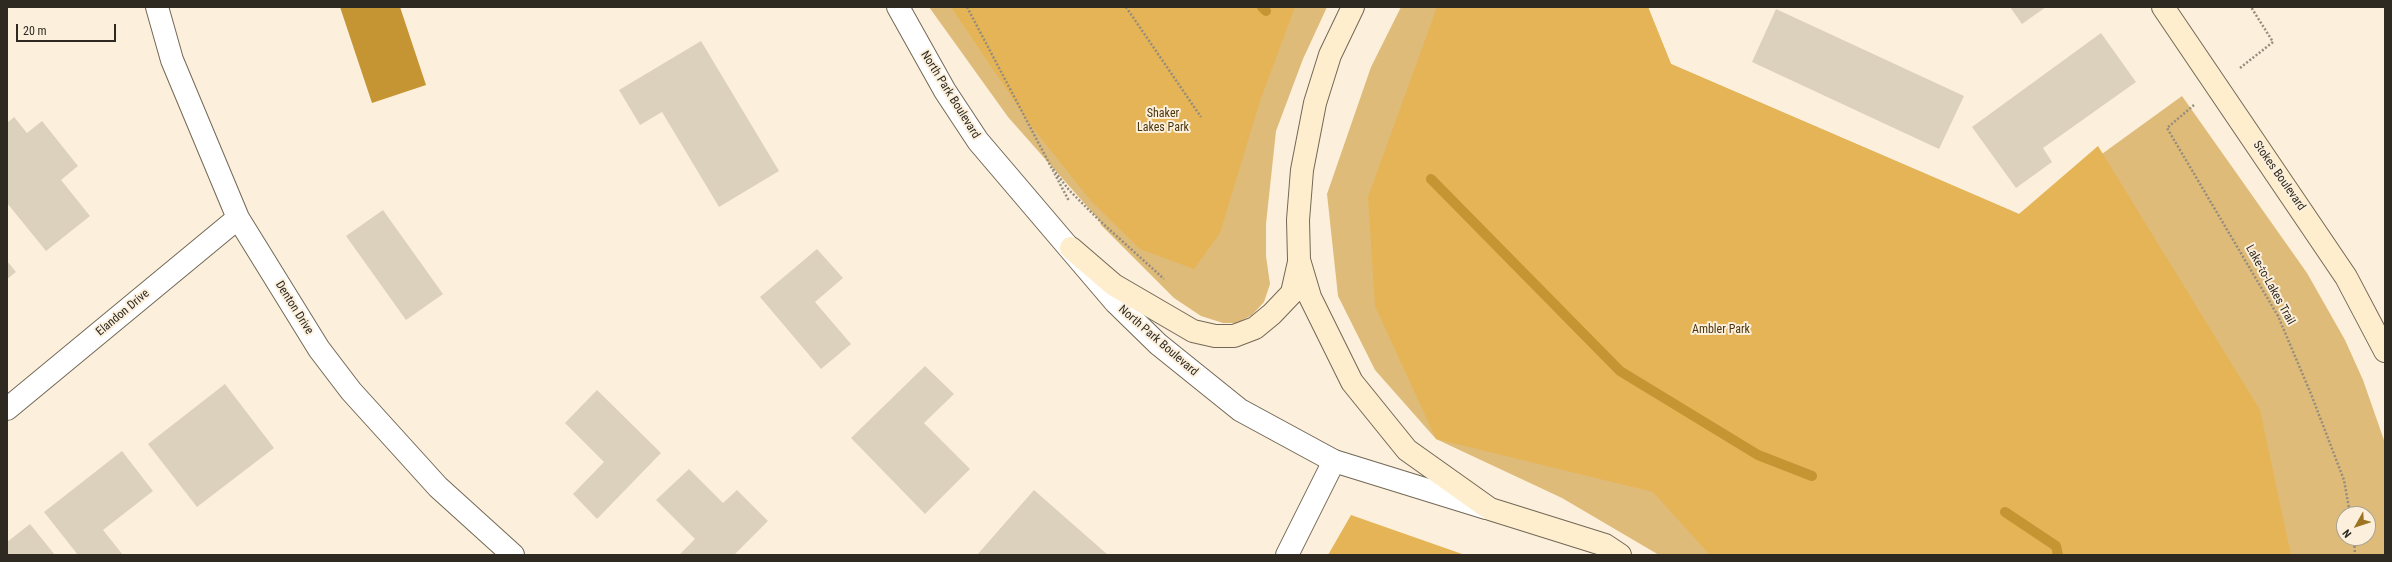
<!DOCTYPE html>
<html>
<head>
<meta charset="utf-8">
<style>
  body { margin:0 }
  #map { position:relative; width:2392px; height:562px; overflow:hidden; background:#fcf0dc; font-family:"Roboto Condensed",sans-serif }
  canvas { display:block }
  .frame { position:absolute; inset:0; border:8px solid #2e2a22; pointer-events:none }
  .north { position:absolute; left:2336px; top:506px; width:40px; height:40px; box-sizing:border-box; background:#fcf0dc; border:1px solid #aaa192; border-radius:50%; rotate:231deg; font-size:11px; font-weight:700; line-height:16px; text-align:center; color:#2e2a22 }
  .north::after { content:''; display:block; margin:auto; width:14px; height:18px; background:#9d7522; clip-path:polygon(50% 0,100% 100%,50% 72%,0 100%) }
  .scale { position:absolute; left:16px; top:24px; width:100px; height:18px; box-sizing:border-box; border:2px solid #2e2a22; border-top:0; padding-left:5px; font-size:12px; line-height:14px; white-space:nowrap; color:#2e2a22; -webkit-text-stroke:3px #fcf0dc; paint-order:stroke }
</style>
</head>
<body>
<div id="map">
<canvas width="2392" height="562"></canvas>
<div class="frame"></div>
<div class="north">N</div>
<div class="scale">20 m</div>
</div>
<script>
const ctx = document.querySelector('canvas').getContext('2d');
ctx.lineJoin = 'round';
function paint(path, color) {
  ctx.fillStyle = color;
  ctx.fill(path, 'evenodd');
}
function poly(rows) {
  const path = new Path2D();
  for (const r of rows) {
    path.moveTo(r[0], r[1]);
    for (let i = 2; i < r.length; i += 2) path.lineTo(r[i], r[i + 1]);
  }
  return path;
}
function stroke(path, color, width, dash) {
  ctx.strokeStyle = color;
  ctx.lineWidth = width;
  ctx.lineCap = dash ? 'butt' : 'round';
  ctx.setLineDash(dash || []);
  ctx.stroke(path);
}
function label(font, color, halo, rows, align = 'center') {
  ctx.font = font + ' "Roboto Condensed",sans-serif';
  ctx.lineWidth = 4;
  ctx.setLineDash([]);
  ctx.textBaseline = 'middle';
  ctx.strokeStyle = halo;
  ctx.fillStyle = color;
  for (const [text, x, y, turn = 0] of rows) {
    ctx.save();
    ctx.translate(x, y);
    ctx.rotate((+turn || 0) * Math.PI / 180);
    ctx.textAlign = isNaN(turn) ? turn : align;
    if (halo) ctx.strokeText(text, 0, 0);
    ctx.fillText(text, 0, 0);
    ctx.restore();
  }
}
const green = poly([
  [929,7,1327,7,1303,59,1276,131,1266,224,1266,256,1270,284,1264,302,1252,315,1237,323,1223,323,1201,316,1174,298,1101,225,1100,221,1008,117],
  [1401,7,1648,7,1671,64,2019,214,2182,96,2307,273,2345,340,2363,380,2385,443,2385,555,1659,555,1562,498,1436,439,1375,370,1338,296,1327,194,1371,67],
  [2344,514,2368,514,2368,538,2344,538]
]);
const forest = poly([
  [951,7,1295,7,1260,101,1220,233,1194,269,1140,249,1090,200,1029,123],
  [1437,7,1648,7,1671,64,2019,214,2098,146,2260,410,2291,555,1710,555,1653,492,1436,439,1375,306,1368,197],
  [1351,515,1465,555,1328,555]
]);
const water = poly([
  [340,7,400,7,426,85,372,103]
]);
const stream = poly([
  [1262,7,1266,11],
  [1431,179,1620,371,1758,455,1812,476],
  [2005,512,2056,546,2058,555]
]);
const building = poly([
  [2010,7,2046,7,2022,24],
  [1776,9,1964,96,1939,149,1752,62],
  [2101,33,2136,82,2043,148,2052,162,2016,188,1972,127],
  [701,41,779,171,719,207,662,112,640,125,619,90],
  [14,117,27,133,42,121,78,166,61,180,90,216,46,251,7,203,7,123],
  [383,210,443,294,406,320,346,236],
  [817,249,843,278,815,302,851,344,821,369,760,297],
  [7,261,16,272,7,279],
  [925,366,954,394,924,423,970,469,925,514,851,438],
  [225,384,274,448,197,507,148,444],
  [597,390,661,453,597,519,573,494,604,462,565,423],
  [122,451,153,491,103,530,123,555,78,555,44,512],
  [689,469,723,503,737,490,768,521,734,555,679,555,695,539,656,500],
  [1034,490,1108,555,977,555],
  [30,524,55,555,7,555,7,542]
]);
const path = poly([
  [967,7,1069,201],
  [1126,7,1201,117],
  [2240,68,2273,42,2251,7],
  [2194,105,2167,128,2278,316,2311,394,2344,480,2350,514],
  [1053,169,1069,190,1100,221,1164,279],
  [2354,538,2355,555]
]);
const minor = poly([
  [157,7,172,60,238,218,319,349,351,391,438,487,513,555],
  [7,409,238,218],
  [1287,555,1334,461]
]);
const tertiary = poly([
  [898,7,945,91,978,141,1116,303,1158,344,1240,410,1334,461,1486,508]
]);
const secondary = poly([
  [1353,7,1330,55,1315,103,1302,170,1298,220,1299,260,1310,297,1352,382,1407,450,1490,509,1605,545,1620,555],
  [2163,7,2346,277,2385,351],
  [1071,248,1114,285,1193,331,1215,336,1234,336,1255,328,1272,314,1292,293,1299,262]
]);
const streetNames = [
  ["North Park Boulevard",950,95,58],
  ["Stokes Boulevard",2279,176,55],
  ["Lake-to-Lakes Trail",2270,285,61],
  ["Denton Drive",294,308,58],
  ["Elandon Drive",123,313,-40],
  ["North Park Boulevard",1158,341,41]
];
const parkNames = [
  ["Shaker",1163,114],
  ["Lakes Park",1163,128],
  ["Ambler Park",1721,330]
];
paint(green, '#dfbb7a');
paint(forest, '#e5b456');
paint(water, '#c59433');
stroke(stream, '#c59433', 10);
paint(building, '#dcd1bd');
stroke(minor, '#726856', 24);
stroke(tertiary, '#726856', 24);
stroke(secondary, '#726856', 24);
stroke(path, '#948c7e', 2.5, [2, 2]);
stroke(minor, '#fff', 22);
stroke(tertiary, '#fff', 22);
stroke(secondary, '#feeece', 22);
label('12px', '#2e2a22', '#fcf0dc', streetNames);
label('12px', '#4b370f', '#fcf0dc', parkNames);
</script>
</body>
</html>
